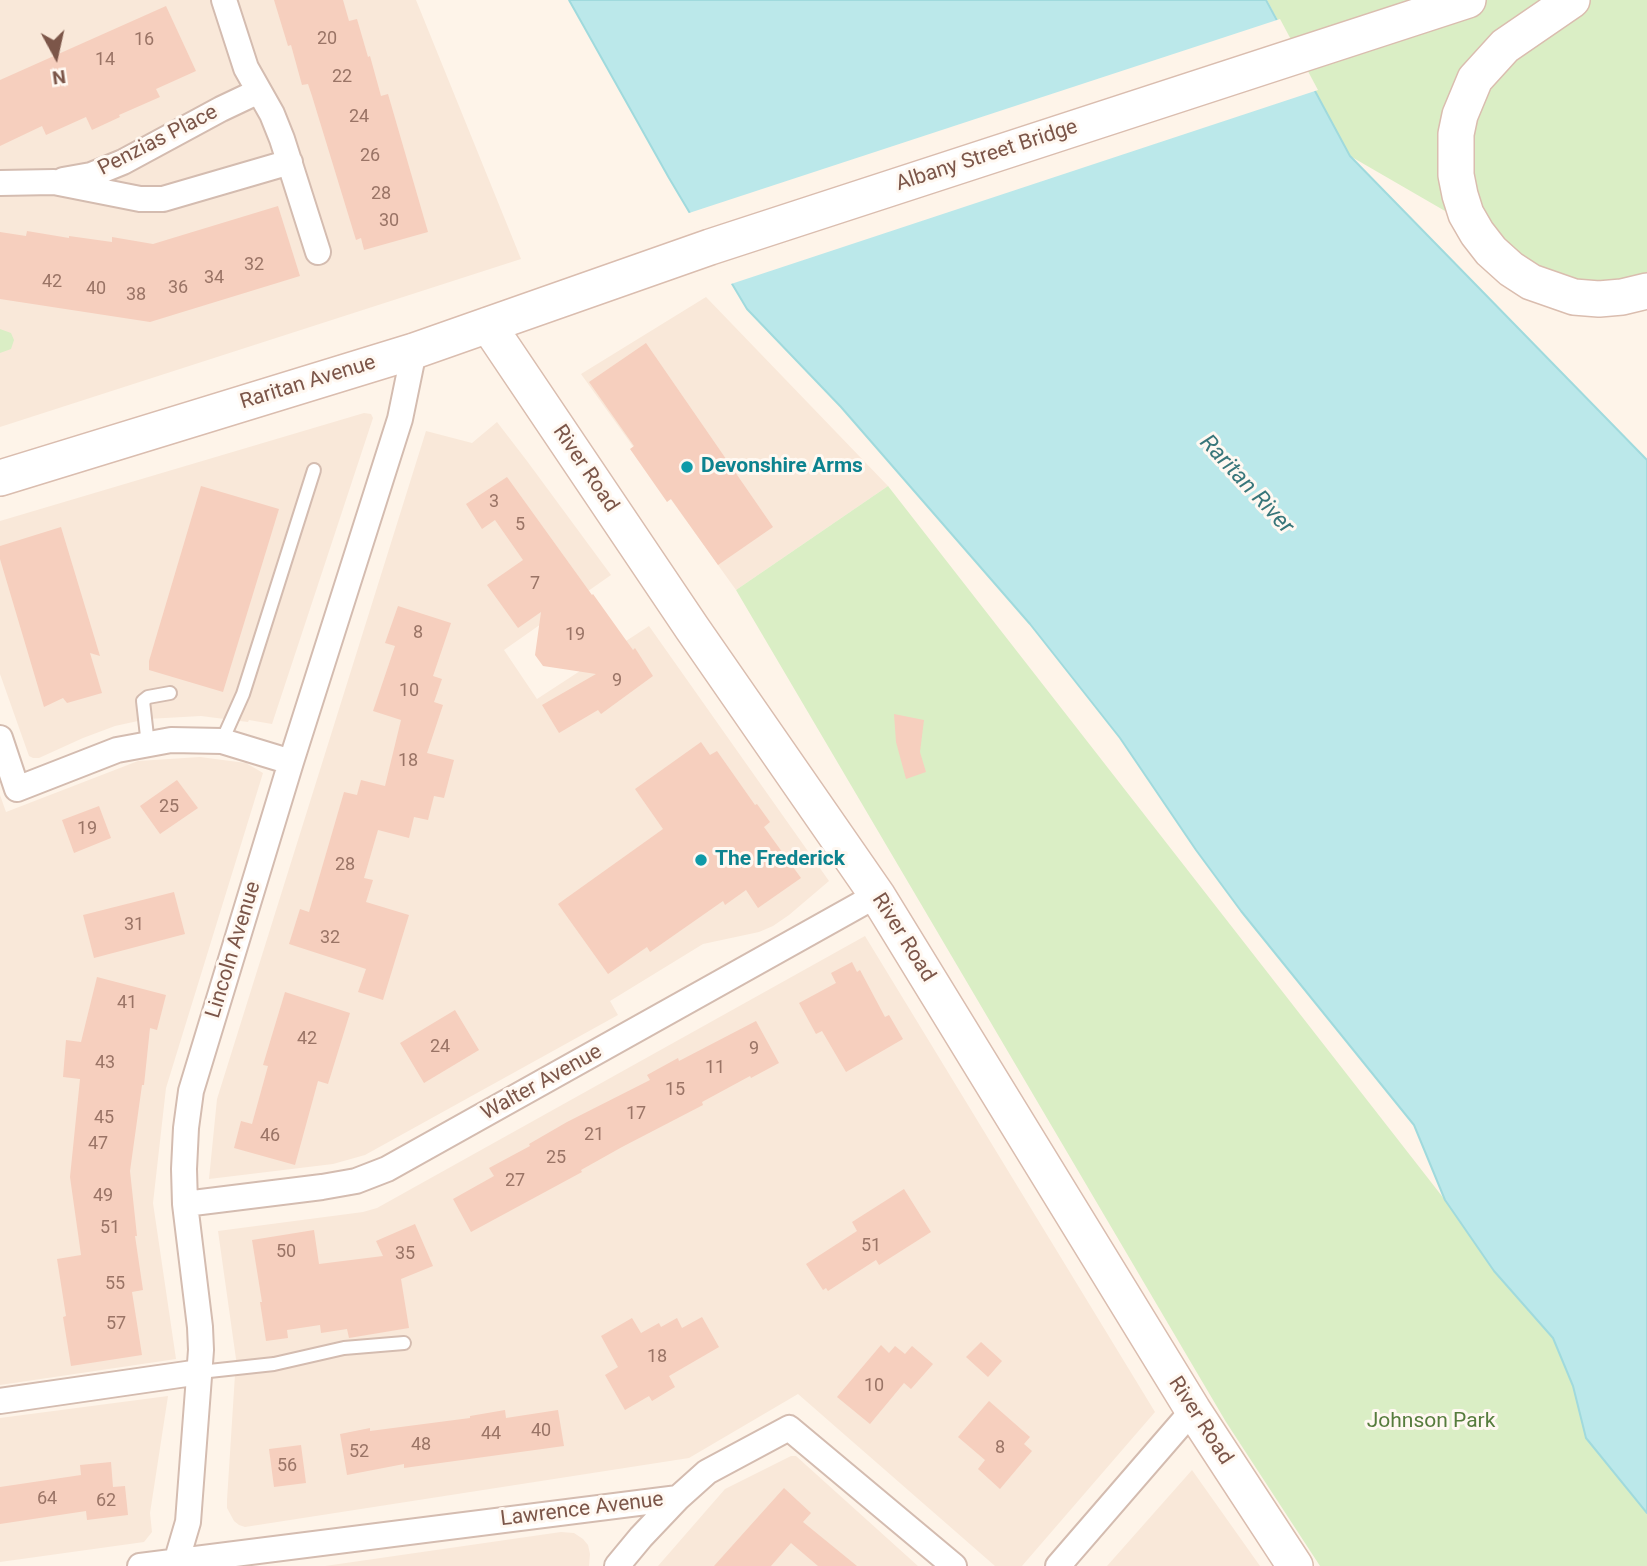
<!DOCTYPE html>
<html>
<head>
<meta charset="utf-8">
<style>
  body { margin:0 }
  #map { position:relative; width:1647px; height:1566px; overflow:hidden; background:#fef4e9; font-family:Roboto,sans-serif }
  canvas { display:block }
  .north { position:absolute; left:21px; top:21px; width:70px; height:70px; -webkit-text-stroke:5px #fff8f1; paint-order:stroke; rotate:172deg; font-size:19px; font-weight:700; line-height:28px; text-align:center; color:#7c5649 }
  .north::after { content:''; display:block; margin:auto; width:24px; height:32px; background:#7c5649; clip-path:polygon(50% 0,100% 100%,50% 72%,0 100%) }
</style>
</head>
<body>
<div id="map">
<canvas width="1647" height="1566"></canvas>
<div class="north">N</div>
</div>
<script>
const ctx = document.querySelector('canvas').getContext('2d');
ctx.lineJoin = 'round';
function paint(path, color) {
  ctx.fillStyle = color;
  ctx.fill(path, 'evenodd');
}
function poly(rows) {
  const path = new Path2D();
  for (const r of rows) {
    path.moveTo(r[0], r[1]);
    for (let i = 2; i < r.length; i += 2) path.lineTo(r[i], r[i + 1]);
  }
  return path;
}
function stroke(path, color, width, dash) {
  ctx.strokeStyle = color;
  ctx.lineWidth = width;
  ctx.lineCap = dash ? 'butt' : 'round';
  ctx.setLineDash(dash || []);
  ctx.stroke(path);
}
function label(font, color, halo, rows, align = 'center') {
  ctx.font = font + ' Roboto,sans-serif';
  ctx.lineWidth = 6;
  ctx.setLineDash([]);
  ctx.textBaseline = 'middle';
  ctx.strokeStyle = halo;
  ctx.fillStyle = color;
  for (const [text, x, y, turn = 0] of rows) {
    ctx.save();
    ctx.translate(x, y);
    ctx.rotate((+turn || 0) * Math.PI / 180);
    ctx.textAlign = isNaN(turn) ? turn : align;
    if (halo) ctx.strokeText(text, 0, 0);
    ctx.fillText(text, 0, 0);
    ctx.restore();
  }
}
const residential = poly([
  [0,0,416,0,521,259,0,427],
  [706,297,888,486,736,590,581,374],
  [364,413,371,414,373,418,272,724,249,720,248,722,201,716,147,719,115,726,83,738,39,758,33,758,29,756,0,674,0,521],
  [497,422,527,461,611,575,504,650,537,699,649,626,829,881,789,915,773,926,759,932,703,944,610,1001,618,1015,365,1155,333,1164,209,1179,217,1099,426,431,472,443],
  [200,757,246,763,263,773,166,1088,153,1203,176,1359,0,1385,0,795,6,812,138,761],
  [865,936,1155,1412,1022,1566,995,1566,798,1394,689,1458,245,1527,239,1525,234,1521,227,1508,227,1500,236,1359,218,1231,363,1212,377,1208],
  [168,1396,150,1513,152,1532,144,1542,0,1562,0,1418],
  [791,1456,796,1456,918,1566,658,1566,725,1489],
  [1192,1470,1260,1566,1107,1566],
  [561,1532,574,1533,583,1539,588,1545,590,1554,589,1566,325,1566]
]);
const green = poly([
  [1267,0,1647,0,1647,274,1641,277,1586,283,1547,270,1350,156],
  [0,329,11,333,14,340,11,349,0,353],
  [888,486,1445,1200,1494,1271,1553,1338,1573,1386,1586,1438,1647,1513,1647,1566,1320,1566,1226,1422,736,590]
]);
const water = poly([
  [569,0,1266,0,1350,156,1647,460,1647,1513,1586,1438,1573,1386,1553,1338,1494,1271,1445,1200,1414,1125,1241,911,1196,850,1120,738,1030,624,841,407,747,309,669,178,569,0]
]);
const pier = poly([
  [1280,19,1318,90,728,285,686,214]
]);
const building = poly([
  [274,0,343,0,349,21,357,19,368,57,370,56,381,96,388,94,428,232,364,250,361,238,356,240,312,96,308,84,302,85,291,45,288,46],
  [166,6,196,71,156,89,160,97,119,115,120,117,92,130,86,117,46,135,42,126,0,146,0,80],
  [278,206,300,276,150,322,0,299,0,232,26,236,27,231,69,238,69,236,112,242,112,237,153,244],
  [646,343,773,527,718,565,671,499,667,502,630,449,634,446,589,382],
  [507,477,592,595,593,594,633,650,635,648,653,676,601,714,598,710,559,733,542,705,596,674,543,666,535,655,541,612,518,628,487,585,523,560,495,520,482,529,466,504],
  [201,486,279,509,223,692,149,670,149,661],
  [61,527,100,656,90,653,102,693,67,703,63,698,44,707,0,559,0,546],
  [398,606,451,623,433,676,442,679,434,702,443,705,427,753,454,760,444,798,434,796,428,820,414,817,409,838,378,830,364,878,373,880,366,902,409,915,383,1000,358,992,366,969,289,944,300,909,309,912,344,792,357,795,361,780,385,786,401,720,373,711,395,646,385,643],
  [894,714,924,720,920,752,926,772,906,779,896,742],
  [701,742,710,755,717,751,755,805,757,804,770,822,764,827,801,878,758,908,746,890,725,905,723,901,650,952,647,947,608,974,558,904,663,829,635,789],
  [177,780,198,808,160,834,140,806],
  [99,806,111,838,74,853,62,820],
  [174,892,185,934,94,958,83,915],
  [852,962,857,972,860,970,885,1017,889,1015,903,1039,846,1072,822,1031,816,1034,799,1003,836,983,831,973],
  [97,977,166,995,157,1030,150,1028,144,1085,142,1085,130,1171,137,1236,135,1236,143,1290,132,1292,142,1355,71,1366,63,1317,66,1316,57,1259,81,1255,70,1177,80,1079,63,1077,66,1040,81,1042],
  [285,992,350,1013,328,1084,318,1081,295,1165,234,1148,241,1121,252,1124,268,1066,263,1065],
  [455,1010,479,1050,424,1083,400,1043],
  [756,1021,779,1063,751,1078,750,1076,702,1102,703,1105,622,1147,581,1170,582,1172,471,1232,453,1199,494,1176,489,1168,530,1146,529,1144,567,1122,650,1080,647,1075,678,1058,679,1061],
  [904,1189,931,1232,879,1265,876,1260,828,1291,826,1288,823,1290,806,1264,857,1231,852,1222],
  [415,1224,433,1266,401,1279,409,1328,349,1338,347,1329,321,1333,320,1325,287,1330,288,1338,266,1341,260,1302,262,1302,252,1240,314,1230,319,1264,383,1256,376,1241],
  [702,1317,719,1347,669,1376,675,1387,652,1401,649,1396,625,1410,605,1375,618,1367,601,1336,632,1318,641,1333,659,1323,661,1327,677,1318,682,1328],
  [981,1342,1002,1361,988,1377,966,1357],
  [881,1345,889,1353,895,1346,905,1354,912,1346,933,1364,911,1389,904,1383,870,1424,837,1397],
  [989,1401,1030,1437,1024,1444,1032,1451,1000,1489,978,1469,985,1460,958,1437],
  [505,1410,506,1418,558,1410,564,1446,404,1468,404,1464,347,1475,340,1434,370,1428,370,1431,470,1418,470,1416],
  [301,1445,306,1483,274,1487,269,1449],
  [111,1462,113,1487,125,1486,128,1515,87,1520,86,1511,0,1524,0,1487,81,1475,80,1465],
  [784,1488,811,1513,803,1522,857,1566,818,1566,791,1543,771,1566,714,1566]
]);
const lane = poly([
  [222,741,243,694,314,470],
  [148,745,143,701,148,697,170,693],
  [200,1372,274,1364,344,1348,404,1343]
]);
const street = poly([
  [224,0,246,68,272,114,282,139,318,252],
  [63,180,91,175,123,162,221,109,259,91],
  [0,183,54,182,140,199,163,199,290,162],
  [0,738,17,789,117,750,171,740,222,741,291,762],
  [185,1204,322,1187,356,1181,387,1169,877,895],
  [0,1401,200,1372],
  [140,1566,678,1498,707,1472,789,1428,954,1566],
  [175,1566,188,1522,201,1350,200,1327,185,1204,184,1169,186,1128,191,1091,291,762,400,419,414,351],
  [617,1566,641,1537,678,1498],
  [1058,1566,1193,1410]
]);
const secondary = poly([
  [1572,0,1505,46,1475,79,1460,115,1456,134,1456,175,1460,195,1466,214,1477,233,1491,251,1511,269,1531,282,1574,297,1599,299,1622,297,1647,291],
  [488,325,692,628,877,895,1193,1410,1295,1566],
  [0,478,414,351,710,247,1468,0]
]);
const markers = [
  [687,467,7,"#0f9aa8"],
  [701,860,7,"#0f9aa8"]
];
const numberNames = [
  ["20",327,39],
  ["16",144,40],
  ["14",105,60],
  ["22",342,77],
  ["24",359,117],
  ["26",370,156],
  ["28",381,194],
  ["30",389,221],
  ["32",254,265],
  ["34",214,278],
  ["42",52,282],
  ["36",178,288],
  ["40",96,289],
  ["38",136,295],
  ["3",494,502],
  ["5",520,525],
  ["7",535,584],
  ["8",418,633],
  ["19",575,635],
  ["9",617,681],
  ["10",409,691],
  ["18",408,761],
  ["25",169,807],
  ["19",87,829],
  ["28",345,865],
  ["31",134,925],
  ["32",330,938],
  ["41",127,1003],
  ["42",307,1039],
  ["24",440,1047],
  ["9",754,1049],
  ["43",105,1063],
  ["11",715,1068],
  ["15",675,1090],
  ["17",636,1114],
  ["45",104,1118],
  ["21",594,1135],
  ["46",270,1136],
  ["47",98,1144],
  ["25",556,1158],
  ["27",515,1181],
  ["49",103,1196],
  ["51",110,1228],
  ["51",871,1246],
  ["50",286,1252],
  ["35",405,1254],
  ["55",115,1284],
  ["57",116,1324],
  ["18",657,1357],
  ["10",874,1386],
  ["40",541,1431],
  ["44",491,1434],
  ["48",421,1445],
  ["8",1000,1448],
  ["52",359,1452],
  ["56",287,1466],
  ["64",47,1499],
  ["62",106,1501]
];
const streetNames = [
  ["Penzias Place",158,141,-27],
  ["Albany Street Bridge",987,156,-18],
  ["Raritan Avenue",308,383,-17],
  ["River Road",585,469,56],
  ["River Road",903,938,58],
  ["Lincoln Avenue",234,950,-73],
  ["Walter Avenue",542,1083,-29],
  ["River Road",1200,1421,57],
  ["Lawrence Avenue",582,1510,-7]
];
const cultureNames = [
  ["Devonshire Arms",701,467],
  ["The Frederick",715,860]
];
const parkNames = [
  ["Johnson Park",1431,1422]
];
const waterNames = [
  ["Raritan River",1246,485,47]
];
paint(residential, '#f9e8d9');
paint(green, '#daeec5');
paint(water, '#bbe8ea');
stroke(water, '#a0dadd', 2);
paint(pier, '#fef4e9');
paint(building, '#f6cfbe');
stroke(lane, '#d4bcb0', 16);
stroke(street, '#d4bcb0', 28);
stroke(secondary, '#dabdaf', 38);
stroke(lane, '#fff', 12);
stroke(street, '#fff', 24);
stroke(secondary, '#fff', 35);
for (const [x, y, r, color] of markers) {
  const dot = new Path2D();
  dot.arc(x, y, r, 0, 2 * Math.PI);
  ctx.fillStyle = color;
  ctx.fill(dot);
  stroke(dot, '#fff8f1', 2.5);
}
label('18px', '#9a7466', null, numberNames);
label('21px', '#7c5649', '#fff8f1', streetNames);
label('bold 21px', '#0d838f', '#fff8f1', cultureNames, 'left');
label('21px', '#567c3d', '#fff8f1', parkNames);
label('italic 23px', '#38767a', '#fff8f1', waterNames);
</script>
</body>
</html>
